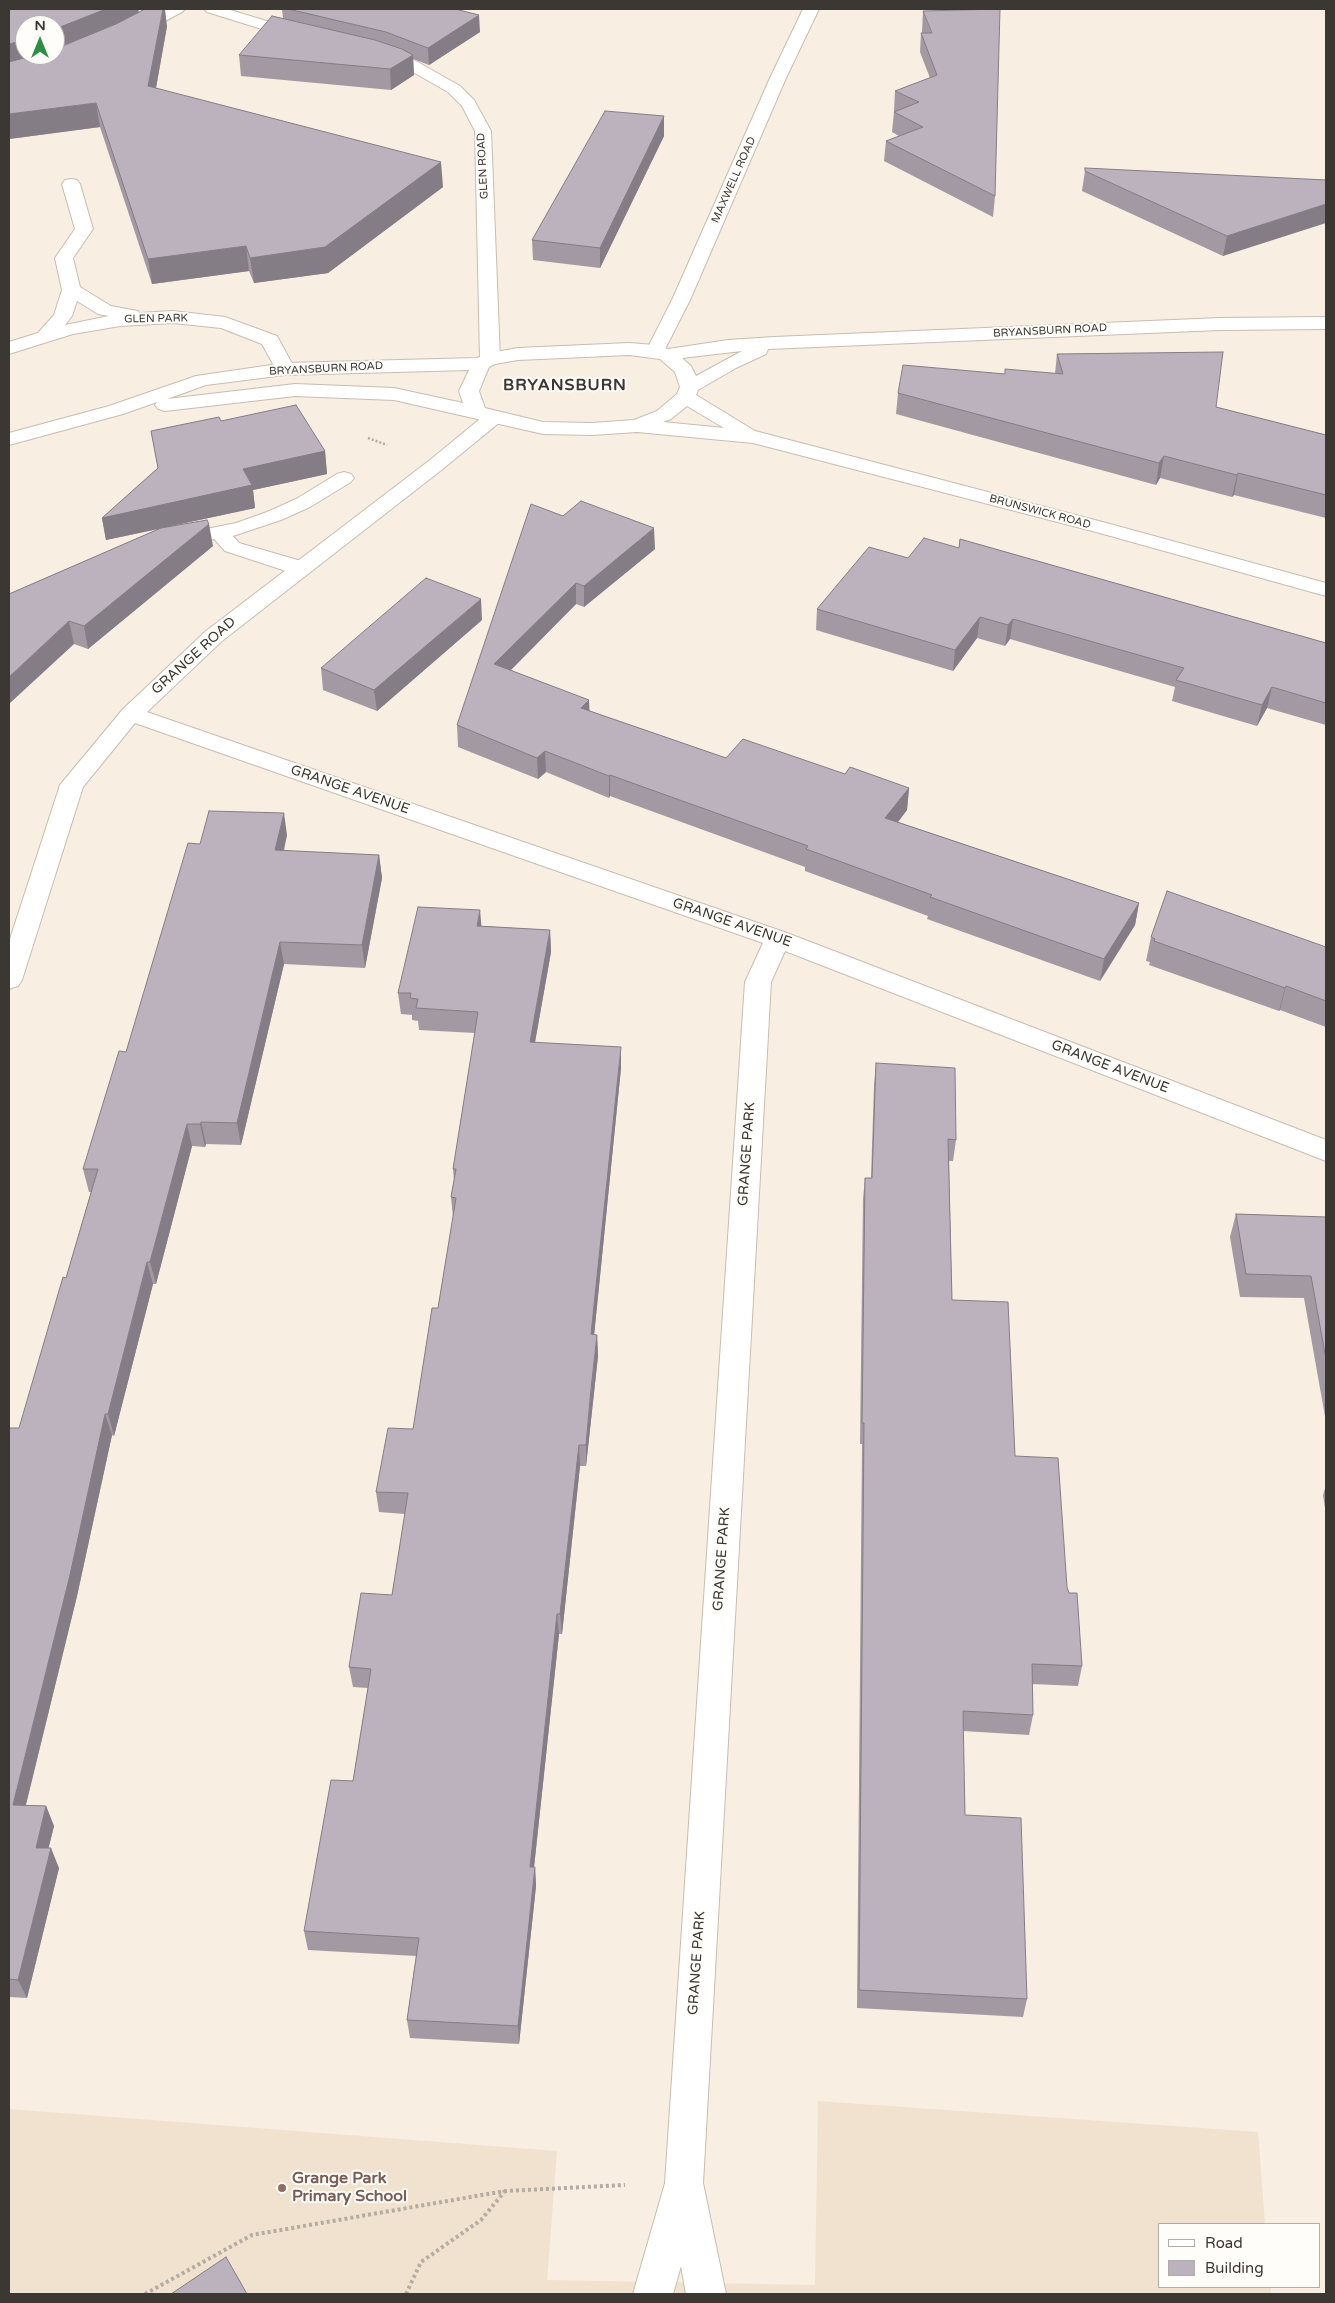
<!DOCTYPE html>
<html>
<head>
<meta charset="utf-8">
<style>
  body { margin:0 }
  #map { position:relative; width:1335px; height:2303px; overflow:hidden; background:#f8eee1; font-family:"Varela Round",sans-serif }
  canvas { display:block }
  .frame { position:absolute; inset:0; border:10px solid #3b3732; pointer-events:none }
  .legend { position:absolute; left:1158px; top:2223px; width:162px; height:65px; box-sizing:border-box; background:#fffdfa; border:1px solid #b1aeaa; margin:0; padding:6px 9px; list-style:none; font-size:15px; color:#3b3732 }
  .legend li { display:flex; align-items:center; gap:10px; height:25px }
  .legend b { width:25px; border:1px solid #b1aeaa }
  .north { position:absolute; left:15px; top:15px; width:50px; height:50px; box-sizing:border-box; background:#fffdfa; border:1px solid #b1aeaa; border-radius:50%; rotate:0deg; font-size:14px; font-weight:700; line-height:20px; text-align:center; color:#3b3732 }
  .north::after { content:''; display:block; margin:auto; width:18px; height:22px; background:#2c8e43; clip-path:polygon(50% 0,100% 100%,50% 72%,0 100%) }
</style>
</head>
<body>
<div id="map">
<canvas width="1335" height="2303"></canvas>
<div class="frame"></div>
<ul class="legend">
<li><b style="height:6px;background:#fff"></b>Road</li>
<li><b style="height:14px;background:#bcb2be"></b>Building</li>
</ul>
<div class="north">N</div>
</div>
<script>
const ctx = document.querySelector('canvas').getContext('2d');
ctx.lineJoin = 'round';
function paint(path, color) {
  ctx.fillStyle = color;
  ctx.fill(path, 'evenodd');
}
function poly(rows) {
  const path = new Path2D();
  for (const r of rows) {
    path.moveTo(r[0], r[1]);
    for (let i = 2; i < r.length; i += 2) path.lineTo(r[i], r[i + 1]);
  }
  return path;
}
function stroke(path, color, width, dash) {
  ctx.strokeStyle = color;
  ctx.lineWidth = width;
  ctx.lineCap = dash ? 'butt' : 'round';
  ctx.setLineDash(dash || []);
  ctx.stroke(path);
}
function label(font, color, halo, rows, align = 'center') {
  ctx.font = font + ' "Varela Round",sans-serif';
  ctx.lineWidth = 4;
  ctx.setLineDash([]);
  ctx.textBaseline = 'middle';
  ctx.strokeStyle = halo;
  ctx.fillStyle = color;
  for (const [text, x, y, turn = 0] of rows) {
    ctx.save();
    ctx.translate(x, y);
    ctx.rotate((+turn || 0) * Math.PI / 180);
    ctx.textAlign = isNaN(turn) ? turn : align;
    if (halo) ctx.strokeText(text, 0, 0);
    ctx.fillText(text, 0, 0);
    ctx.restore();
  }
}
const built = poly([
  [818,2101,1258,2132,1265,2224,1159,2224,1159,2287,1271,2287,1271,2294,9,2294,9,2109,557,2151,547,2280,815,2285]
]);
const pathFar1 = poly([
  [368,438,387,445]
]);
const path = poly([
  [145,2294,252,2235,505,2191,625,2185],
  [406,2294,421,2262,481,2220,505,2191]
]);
const service = poly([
  [166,9,185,9,182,12,137,36,132,38,127,36,124,33,127,30,166,9],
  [344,472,351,474,354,478,351,482,310,507,281,520,233,536,239,543,308,563,311,568,308,573,300,574,292,573,225,551,214,539,174,547,167,545,164,541,167,537,236,523,267,512,296,499,337,474,344,472],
  [684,2164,698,2169,703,2183,726,2294,686,2294,681,2266,673,2294,633,2294,665,2183,670,2169,684,2164]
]);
const minor = poly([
  [204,9,227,9,306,33,308,36,306,39,300,41,294,39,207,12,204,9],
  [378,49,416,61,460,86,474,100,491,131,500,359,497,363,490,365,483,363,480,359,475,131,462,106,448,92,404,67,372,57,370,54,372,51,378,49],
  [71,179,77,180,80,184,93,229,73,258,80,287,111,306,138,311,139,313,173,311,225,317,277,336,295,369,292,373,285,375,278,373,262,344,221,328,173,323,120,326,73,334,9,354,9,342,38,333,54,315,62,290,55,258,75,229,62,184,65,180,71,179],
  [77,301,98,314,109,316,65,325,72,316,77,301],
  [493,412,500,414,503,418,500,422,444,468,222,641,147,712,787,933,1326,1140,1326,1161,785,951,771,982,703,2183,698,2197,684,2202,670,2197,665,2183,745,982,763,943,135,723,83,787,22,980,18,986,9,989,9,942,60,785,123,709,206,631,430,460,486,414,493,412]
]);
const tertiary = poly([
  [803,9,819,9,786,78,690,300,662,355,655,357,648,355,646,351,672,300,770,78,803,9]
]);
const secondary = poly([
  [1326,317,1326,329,1220,330,768,349,766,354,736,368,698,390,696,395,755,431,1110,524,1326,583,1326,596,1096,532,753,443,637,432,592,435,543,434,394,400,295,396,165,411,158,409,155,405,157,402,123,414,9,445,9,433,109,406,196,376,285,363,477,358,490,353,518,348,629,343,655,345,668,349,728,340,774,337,1220,318,1326,317],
  [742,351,696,376,691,366,682,358,742,351],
  [629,355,660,359,675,372,680,387,677,394,657,411,634,420,592,423,543,422,485,408,479,391,489,367,495,364,518,360,629,355],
  [469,370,459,391,463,403,394,388,295,384,167,399,206,385,285,375,469,370],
  [687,406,724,428,663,422,671,419,687,406]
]);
const wall = poly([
  [9,9,138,9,139,12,167,26,156,88,443,187,328,273,254,283,249,271,152,284,100,127,9,139],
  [282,9,455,9,480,32,429,65,413,59,414,75,391,90,241,76,239,55,283,18],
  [923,11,995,196,993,217,884,161,886,141,899,136,892,132,894,112,896,112,894,111,895,91,930,78,920,52,921,33,922,33,922,31],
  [664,116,664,136,600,268,533,260,532,240],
  [1085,171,1326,180,1223,256,1082,191],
  [1057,354,1216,407,1326,435,1326,518,1234,495,1232,497,1160,478,1156,485,896,414,898,393,1005,374,1055,374],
  [221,421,325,451,327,474,253,490,255,508,171,526,213,546,88,649,74,644,9,594,159,529,106,540,102,518,158,468,151,431],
  [563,516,655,549,584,607,576,604,511,670,590,711,726,758,845,774,909,788,907,810,898,822,1139,903,1135,925,1100,981,927,919,928,916,805,871,805,867,610,796,609,798,546,772,538,779,458,747,457,725],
  [960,539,1326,643,1326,725,1267,708,1257,726,1172,701,1175,687,1010,639,1005,646,977,638,953,671,816,630,817,609,908,558,959,548],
  [482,620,377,711,323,690,321,668],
  [287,835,284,851,379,855,382,878,365,968,284,964,241,1145,206,1144,205,1147,192,1146,156,1284,153,1284,114,1436,112,1435,77,1596,26,1805,46,1806,54,1826,48,1848,59,1868,27,1998,9,1997,9,1428,19,1428,66,1278,91,1192,89,1192,83,1169,126,1052,200,844],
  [482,926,550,930,551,952,535,1043,621,1068,594,1335,597,1335,598,1356,586,1466,580,1466,562,1634,559,1634,534,1867,535,1867,536,1886,519,2044,410,2038,407,2020,416,1956,308,1950,304,1931,353,1781,368,1688,353,1687,349,1667,392,1595,405,1514,379,1512,376,1492,413,1429,438,1308,453,1217,451,1197,454,1180,453,1169,475,1033,419,1030,418,1021,412,1020,412,1015,401,1014,398,993],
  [1151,937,1326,947,1326,1027,1280,1010,1279,1011,1149,965,1150,962,1146,961],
  [876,1063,956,1140,953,1161,949,1161,952,1300,1067,1587,1082,1666,1078,1686,1032,1684,1033,1715,1029,1735,963,1731,965,1815,1027,1999,1023,2017,857,2008,862,1444,860,1444,863,1199,865,1178,871,1178,874,1085],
  [1236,1214,1326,1217,1326,1422,1304,1298,1240,1297,1230,1237],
  [1326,1485,1326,1515,1323,1495]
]);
const shadedWall = poly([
  [106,9,138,9,140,21,106,38,37,66,9,73,9,44,25,40,25,55,55,55,55,29],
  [163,9,165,9,167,26,152,110,148,86],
  [479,15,480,32,429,65,428,48],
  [413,55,414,75,391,90,390,69],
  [96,103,100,127,9,139,9,114],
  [664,116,664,136,600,268,600,248],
  [441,162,443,187,328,273,254,283,250,258],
  [1326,204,1326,223,1223,256,1227,236],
  [246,246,249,271,152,284,148,259],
  [325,451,327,474,253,490,255,508,106,540,102,518,243,469],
  [1164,456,1160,478,1156,485,1159,463],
  [1238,473,1234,495,1232,497,1237,475],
  [209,524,213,546,88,649,84,626],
  [654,528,655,549,584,607,584,586],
  [576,583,576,604,496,685,494,664],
  [481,599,482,620,377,711,374,690],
  [980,617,977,638,953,671,955,650],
  [1013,619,1010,639,1005,646,1008,625],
  [69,621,74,644,9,704,9,677],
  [1272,687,1267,708,1257,726,1262,705],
  [589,700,590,722,581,708],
  [545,751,546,772,538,779,537,758],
  [610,775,610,796,609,798,609,776],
  [909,788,907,810,884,840,885,818],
  [284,813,287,835,278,872,275,850],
  [379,855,382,878,365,968,362,945],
  [1139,903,1135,925,1100,981,1104,959],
  [480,910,482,932,477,926],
  [550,930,551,952,531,1064,530,1042],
  [280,942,284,964,241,1145,237,1123],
  [1286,986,1280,1010,1279,1011,1285,988],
  [621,1047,621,1068,592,1356,591,1334],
  [201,1122,206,1144,205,1147,200,1124],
  [187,1124,192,1146,156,1284,150,1262],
  [147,1262,153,1284,114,1436,108,1414],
  [597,1335,598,1356,586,1466,586,1445],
  [105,1414,112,1435,77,1596,21,1824,13,1805],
  [579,1445,580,1466,562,1634,560,1614],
  [557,1614,559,1634,532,1886,530,1867],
  [46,1806,54,1826,44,1867,36,1848],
  [51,1848,59,1868,27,1998,18,1980],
  [535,1867,536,1886,519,2044,518,2026]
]);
const building = poly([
  [9,9,106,9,55,29,55,25,25,25,25,40,9,44,9,9],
  [145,9,163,9,148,86,441,162,325,247,250,258,246,246,148,259,96,103,9,114,9,62,35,55,55,55,55,49,116,24,145,9],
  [288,9,455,9,479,15,428,48,386,32,288,9],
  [1000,9,995,196,886,141,923,127,894,112,919,102,895,91,937,75,921,33,932,33,923,11,1000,9],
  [272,16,375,40,402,49,413,55,390,69,239,55,272,16],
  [605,111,664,116,600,248,532,240,605,111],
  [1085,168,1326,180,1326,204,1227,236,1085,171,1085,168],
  [1223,352,1216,407,1326,435,1326,495,1238,473,1237,475,1164,456,1159,463,898,393,903,365,1005,374,1005,369,1063,374,1057,354,1223,352],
  [296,405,325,451,243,469,252,485,102,518,158,468,151,431,219,417,221,421,296,405],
  [581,501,654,528,584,586,576,583,494,664,589,700,581,708,726,758,743,739,845,774,850,767,909,788,885,818,1139,903,1104,959,930,897,932,895,806,849,808,846,610,775,609,776,545,751,537,758,457,725,531,504,563,516,581,501],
  [207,520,209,524,84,626,69,621,9,677,9,594,161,528,207,520],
  [924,538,959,548,960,539,1326,643,1326,703,1272,687,1262,705,1176,680,1184,668,1013,619,1008,625,980,617,955,650,817,609,869,547,908,558,924,538],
  [426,578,481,599,374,690,321,668,426,578],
  [209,811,284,813,275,850,379,855,362,945,280,942,237,1123,201,1122,200,1124,187,1124,150,1262,147,1262,108,1414,105,1414,70,1575,13,1805,46,1806,36,1848,51,1848,18,1980,9,1979,9,1428,19,1428,63,1277,66,1278,98,1169,83,1169,119,1051,126,1052,188,843,200,844,209,811],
  [1167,891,1326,947,1326,1001,1286,986,1285,988,1154,941,1155,939,1151,937,1167,891],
  [418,907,480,910,477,926,550,930,530,1042,621,1047,591,1334,597,1335,591,1389,586,1445,579,1445,560,1614,557,1614,530,1867,535,1867,518,2026,407,2020,419,1938,304,1931,331,1780,353,1781,371,1669,349,1667,361,1593,392,1595,408,1493,376,1492,388,1428,413,1429,432,1308,438,1308,456,1198,451,1197,456,1169,453,1169,478,1012,416,1008,418,999,410,998,411,993,398,993,418,907],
  [876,1063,955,1068,956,1140,948,1139,952,1300,1008,1302,1015,1456,1058,1458,1067,1587,1069,1593,1077,1593,1082,1666,1032,1664,1033,1715,963,1711,965,1815,1021,1818,1027,1999,859,1990,864,1423,862,1423,865,1178,872,1178,876,1063],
  [1236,1214,1326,1217,1326,1359,1311,1276,1246,1274,1236,1214],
  [226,2257,247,2294,171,2294,226,2257]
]);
const markers = [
  [282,2188,5,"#8d6e63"]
];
const farStreetnames = [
  ["GLEN ROAD",483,166,-93],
  ["MAXWELL ROAD",734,180,-66],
  ["GLEN PARK",156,319,-1],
  ["BRYANSBURN ROAD",1050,331,-3],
  ["BRYANSBURN ROAD",326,369,-3],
  ["BRUNSWICK ROAD",1040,512,15]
];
const streetNames = [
  ["GRANGE ROAD",194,656,-42],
  ["GRANGE AVENUE",350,790,19],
  ["GRANGE AVENUE",732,923,19],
  ["GRANGE AVENUE",1110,1067,21],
  ["GRANGE PARK",747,1154,-86],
  ["GRANGE PARK",722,1559,-86],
  ["GRANGE PARK",697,1963,-86]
];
const farDistrictnames = [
  ["BRYANSBURN",565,386]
];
const nearEducationnames = [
  ["Grange Park",292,2179],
  ["Primary School",292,2197]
];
paint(built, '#f0e2cf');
stroke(service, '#c7bdb1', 2);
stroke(minor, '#c7bdb1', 2);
stroke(tertiary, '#c7bdb1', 2);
stroke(secondary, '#c7bdb1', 2);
stroke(pathFar1, '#b4aca2', 2.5, [2, 2]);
stroke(path, '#b4aca2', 4, [3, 3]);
paint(service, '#fff');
paint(minor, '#fff');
paint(tertiary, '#fff');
paint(secondary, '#fff');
paint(wall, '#a299a3');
paint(shadedWall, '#847d85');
paint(building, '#bcb2be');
stroke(building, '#847d85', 1);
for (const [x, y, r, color] of markers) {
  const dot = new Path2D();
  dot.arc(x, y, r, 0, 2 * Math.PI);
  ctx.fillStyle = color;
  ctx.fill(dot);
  stroke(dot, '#fffdfa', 2);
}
label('11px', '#3b3732', '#fffdfa', farStreetnames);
label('14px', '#3b3732', '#fffdfa', streetNames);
ctx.letterSpacing = '1px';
label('bold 16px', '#3b3732', '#fffdfa', farDistrictnames);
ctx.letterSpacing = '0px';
label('bold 16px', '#785e54', '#fffdfa', nearEducationnames, 'left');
</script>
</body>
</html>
